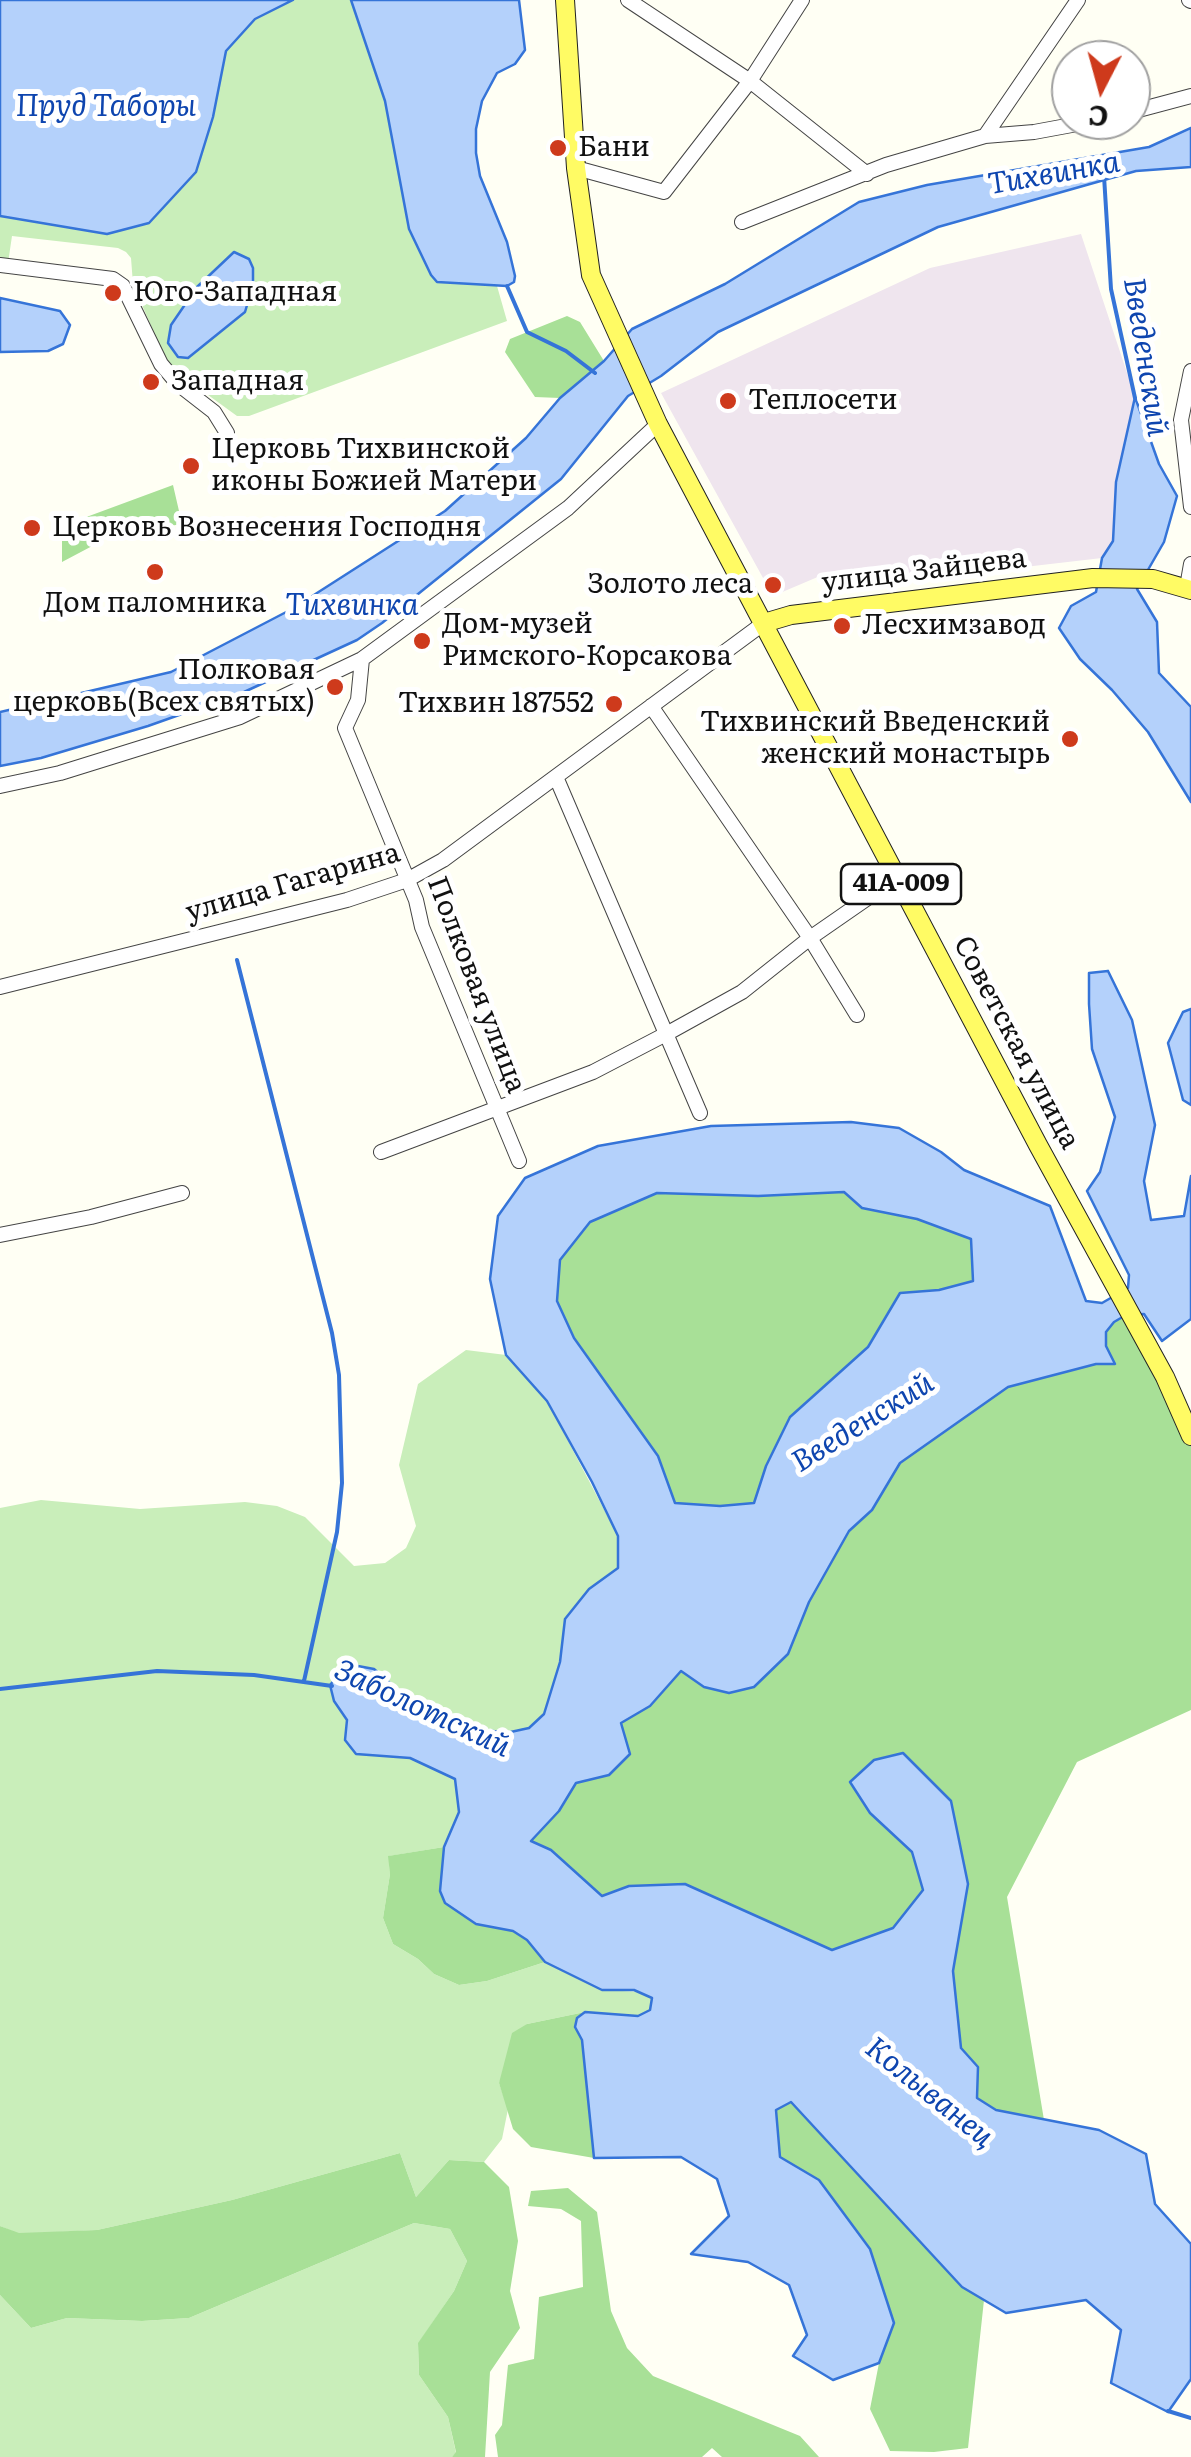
<!DOCTYPE html>
<html>
<head>
<meta charset="utf-8">
<style>
  body { margin:0 }
  #map { position:relative; width:1191px; height:2457px; overflow:hidden; background:#fffff4; font-family:Literata,serif }
  canvas { display:block }
  .north { position:absolute; left:1051px; top:40px; width:100px; height:100px; box-sizing:border-box; background:#fff; border:2px solid #a0a0a0; border-radius:50%; rotate:186deg; font-size:28px; font-weight:700; line-height:40px; text-align:center; color:#111 }
  .north::after { content:''; display:block; margin:auto; width:35px; height:45px; background:#ce3a1c; clip-path:polygon(50% 0,100% 100%,50% 72%,0 100%) }
</style>
</head>
<body>
<div id="map">
<canvas width="1191" height="2457"></canvas>
<div class="north">С</div>
</div>
<script>
const ctx = document.querySelector('canvas').getContext('2d');
ctx.lineJoin = 'round';
function paint(path, color) {
  ctx.fillStyle = color;
  ctx.fill(path, 'evenodd');
}
function poly(rows) {
  const path = new Path2D();
  for (const r of rows) {
    path.moveTo(r[0], r[1]);
    for (let i = 2; i < r.length; i += 2) path.lineTo(r[i], r[i + 1]);
  }
  return path;
}
function stroke(path, color, width, dash) {
  ctx.strokeStyle = color;
  ctx.lineWidth = width;
  ctx.lineCap = dash ? 'butt' : 'round';
  ctx.setLineDash(dash || []);
  ctx.stroke(path);
}
function label(font, color, halo, rows, align = 'center') {
  ctx.font = font + ' Literata,serif';
  ctx.lineWidth = 10;
  ctx.setLineDash([]);
  ctx.textBaseline = 'middle';
  ctx.strokeStyle = halo;
  ctx.fillStyle = color;
  for (const [text, x, y, turn = 0] of rows) {
    ctx.save();
    ctx.translate(x, y);
    ctx.rotate((+turn || 0) * Math.PI / 180);
    ctx.textAlign = isNaN(turn) ? turn : align;
    if (halo) ctx.strokeText(text, 0, 0);
    ctx.fillText(text, 0, 0);
    ctx.restore();
  }
}
const industrial = poly([
  [1081,234,1135,397,1116,482,1113,541,1102,558,904,581,820,576,773,596,661,393,930,268]
]);
const green = poly([
  [293,0,351,0,385,101,398,156,447,283,497,286,507,321,249,416,237,416,182,376,164,356,133,284,131,258,126,252,118,248,12,236,8,263,0,261,0,216,107,234,213,117,226,51,255,19],
  [466,1350,506,1355,547,1401,618,1536,618,1568,589,1589,565,1619,560,1662,544,1715,530,1728,506,1733,467,1727,425,1714,374,1669,334,1701,347,1720,345,1731,356,1754,410,1758,455,1779,459,1812,444,1847,389,1856,390,1874,383,1918,393,1944,418,1959,434,1974,459,1985,487,1981,545,1962,602,1990,644,1992,653,1998,650,2010,638,2016,585,2012,527,2024,499,2083,508,2109,502,2139,484,2162,449,2160,416,2197,400,2153,232,2200,97,2230,19,2234,0,2226,0,1508,41,1500,140,1509,245,1502,277,1506,305,1517,354,1566,385,1563,406,1548,416,1526,399,1465,418,1384],
  [414,2223,450,2229,467,2261,454,2291,418,2344,419,2375,448,2417,456,2453,452,2457,0,2457,0,2295,31,2328,67,2318,142,2321,189,2318]
]);
const forest = poly([
  [567,316,580,322,604,361,560,398,535,397,505,352,510,339],
  [173,485,182,524,113,535,62,562,62,526],
  [844,1192,862,1208,917,1219,971,1239,973,1281,939,1290,900,1293,868,1347,790,1417,766,1466,754,1503,720,1506,675,1503,658,1456,574,1338,557,1301,560,1260,591,1222,657,1193,758,1196],
  [1126,1315,1191,1436,1191,1710,1077,1762,1007,1897,1044,2120,996,2110,977,2098,978,2067,961,2048,953,1971,968,1884,870,1813,912,1852,923,1889,893,1928,832,1951,685,1884,629,1886,602,1896,551,1850,530,1841,559,1811,576,1783,609,1775,621,1723,650,1706,681,1671,704,1687,787,1654,809,1602,849,1531,872,1510,900,1463,1008,1387,1097,1364,1114,1364,1106,1345,1106,1332,1114,1322],
  [444,1847,440,1891,445,1903,476,1924,513,1931,527,1940,545,1962,487,1981,459,1985,434,1974,418,1959,393,1944,383,1918,390,1874,388,1856],
  [585,2012,577,2018,575,2027,582,2040,594,2158,531,2147,513,2129,499,2083,512,2033,527,2024],
  [791,2102,962,2287,984,2300,968,2448,934,2452,890,2451,870,2409,879,2363,894,2323,819,2180,780,2157,776,2110],
  [400,2153,416,2197,449,2160,484,2162,509,2187,518,2241,510,2291,520,2328,490,2372,485,2457,452,2457,456,2452,448,2417,419,2375,418,2343,454,2291,467,2261,450,2229,414,2223,189,2318,142,2321,67,2318,31,2328,0,2295,0,2226,19,2233,97,2230,232,2200],
  [568,2188,597,2212,611,2311,627,2348,653,2376,800,2436,819,2457,722,2457,712,2448,702,2457,498,2457,495,2435,502,2425,508,2365,534,2359,539,2297,583,2287,581,2221,561,2209,528,2206,531,2191]
]);
const water = poly([
  [0,0,293,0,255,19,226,51,213,117,196,172,149,223,107,234,0,216,0,0],
  [351,0,519,0,525,50,515,64,497,73,482,101,476,129,476,153,480,176,507,242,515,276,514,282,507,286,437,282,431,275,409,229,385,101,351,0],
  [1191,128,1191,167,1136,171,938,227,718,332,661,376,628,396,561,479,382,623,357,640,244,692,148,726,41,758,0,766,0,712,171,672,292,609,445,511,526,438,560,398,604,361,632,329,725,284,859,202,927,185,1149,147,1191,128],
  [234,252,249,259,253,268,253,285,245,312,188,358,178,357,168,343,171,325,197,287,234,252],
  [0,298,60,311,70,325,63,344,48,351,0,352,0,298],
  [1135,397,1159,464,1177,496,1164,542,1137,589,1157,622,1159,673,1191,707,1191,802,1148,732,1112,690,1080,659,1059,628,1071,606,1096,592,1102,558,1113,541,1116,482,1135,397],
  [1108,971,1132,1020,1155,1125,1144,1181,1151,1220,1184,1216,1191,1176,1191,1319,1162,1341,1144,1314,1126,1315,1114,1322,1106,1332,1106,1346,1115,1364,1096,1364,1008,1387,900,1463,872,1510,849,1531,809,1602,788,1654,754,1687,729,1693,704,1687,681,1671,650,1706,621,1723,630,1754,609,1775,576,1783,559,1811,531,1841,551,1850,602,1896,629,1886,685,1884,832,1950,893,1928,923,1890,912,1852,870,1813,850,1782,874,1760,903,1753,951,1801,968,1884,953,1971,961,2048,978,2067,977,2098,996,2110,1099,2130,1146,2154,1155,2204,1191,2244,1191,2379,1168,2412,1111,2383,1121,2330,1086,2300,1006,2313,962,2287,791,2102,776,2110,780,2157,819,2180,870,2249,894,2323,879,2363,833,2380,793,2356,807,2335,789,2285,748,2262,691,2254,729,2216,717,2179,681,2157,594,2158,582,2040,575,2027,577,2018,585,2012,638,2016,650,2010,652,1998,634,1990,602,1990,545,1962,527,1940,513,1931,476,1924,445,1903,440,1891,444,1847,459,1812,455,1779,410,1758,356,1754,345,1740,347,1720,334,1701,330,1685,342,1671,358,1666,374,1669,425,1714,467,1727,506,1733,529,1728,544,1714,560,1662,565,1619,589,1589,618,1568,618,1536,592,1482,547,1401,506,1355,490,1279,498,1216,525,1178,598,1146,711,1126,851,1122,899,1128,941,1152,964,1170,1050,1206,1086,1301,1102,1303,1128,1288,1129,1275,1087,1191,1100,1172,1115,1117,1092,1049,1089,1004,1089,973,1108,971],
  [844,1192,862,1208,917,1219,971,1239,973,1281,939,1290,900,1293,868,1347,790,1417,766,1466,754,1503,720,1506,675,1503,658,1456,574,1338,557,1301,560,1260,590,1222,657,1193,758,1196,844,1192],
  [1191,1009,1191,1105,1183,1100,1168,1043,1183,1012,1191,1009]
]);
const stream = poly([
  [1104,176,1111,289,1135,398],
  [507,286,527,332,566,351,595,373],
  [237,960,332,1333,339,1375,342,1483,337,1532,304,1681],
  [0,1689,157,1671,254,1675,332,1686],
  [1168,2411,1191,2418]
]);
const minor = poly([
  [628,0,750,81,867,174],
  [1189,0,1191,1],
  [1131,112,1191,96],
  [985,136,1078,0],
  [576,168,664,192,750,81,802,0],
  [742,222,886,165,985,136,1034,132,1099,120],
  [0,265,113,279,123,286,161,364,178,384,214,412,227,433],
  [1191,371,1181,420,1191,507],
  [1187,587,1191,564],
  [362,659,358,700,345,728,416,900,422,927,519,1161],
  [651,706,810,938,857,1015],
  [556,777,700,1113],
  [0,786,60,773,240,717,362,659,568,508,658,424],
  [0,987,347,900,407,880,443,860,764,623],
  [381,1152,593,1072,668,1033,742,992,810,938,898,877],
  [0,1235,91,1217,182,1193]
]);
const major = poly([
  [565,0,576,168,591,275,658,424,1038,1145,1165,1377,1191,1436],
  [764,623,791,615,1093,578,1153,579,1191,590]
]);
const markers = [
  [558,148,10,"#ce3a1c"],
  [113,293,10,"#ce3a1c"],
  [151,382,10,"#ce3a1c"],
  [728,401,10,"#ce3a1c"],
  [191,466,10,"#ce3a1c"],
  [32,528,10,"#ce3a1c"],
  [155,572,10,"#ce3a1c"],
  [773,585,10,"#ce3a1c"],
  [842,626,10,"#ce3a1c"],
  [422,641,10,"#ce3a1c"],
  [335,687,10,"#ce3a1c"],
  [614,704,10,"#ce3a1c"],
  [1070,739,10,"#ce3a1c"]
];
const shields = [
  [901,884,120]
];
const shieldNames = [
  ["41А-009",901,884]
];
const poiNames = [
  ["Бани",578,148],
  ["Юго-Западная",133,293],
  ["Западная",171,382],
  ["Теплосети",748,401],
  ["Церковь Тихвинской",211,450],
  ["иконы Божией Матери",211,482],
  ["Церковь Вознесения Господня",52,528],
  ["Золото леса",753,585,"right"],
  ["Дом паломника",155,604,"center"],
  ["Дом-музей",442,625],
  ["Римского-Корсакова",442,657],
  ["Лесхимзавод",862,626],
  ["Полковая",315,671,"right"],
  ["церковь(Всех святых)",315,703,"right"],
  ["Тихвин 187552",594,704,"right"],
  ["Тихвинский Введенский",1050,723,"right"],
  ["женский монастырь",1050,755,"right"]
];
const streetNames = [
  ["улица Зайцева",924,571,-7],
  ["улица Гагарина",293,883,-16],
  ["Полковая улица",476,985,69],
  ["Советская улица",1016,1043,62]
];
const waterNames = [
  ["Пруд Таборы",106,107],
  ["Тихвинка",1054,174,-10],
  ["Введенский",1145,357,81],
  ["Тихвинка",352,606],
  ["Введенский",863,1423,-32],
  ["Заболотский",422,1709,25],
  ["Колыванец",929,2093,39]
];
paint(industrial, '#efe5ee');
paint(green, '#c9eeba');
paint(forest, '#a8e097');
paint(water, '#b4d1fb');
stroke(water, '#3574d8', 2.5);
stroke(stream, '#3574d8', 4);
stroke(minor, '#444', 16);
stroke(major, '#222', 20);
stroke(minor, '#fff', 14);
stroke(major, '#fffb64', 18);
for (const [x, y, r, color] of markers) {
  const dot = new Path2D();
  dot.arc(x, y, r, 0, 2 * Math.PI);
  ctx.fillStyle = color;
  ctx.fill(dot);
  stroke(dot, '#fff', 4);
}
for (const [x, y, w] of shields) {
  const box = new Path2D();
  box.roundRect(x - w / 2, y - 20, w, 40, 8);
  ctx.fillStyle = '#fff';
  ctx.fill(box);
  stroke(box, '#111', 2.5);
}
label('bold 25px', '#111', null, shieldNames);
label('28px', '#111', '#fff', poiNames, 'left');
label('28px', '#111', '#fff', streetNames);
label('italic 30px', '#0e45af', '#fff', waterNames);
</script>
</body>
</html>
